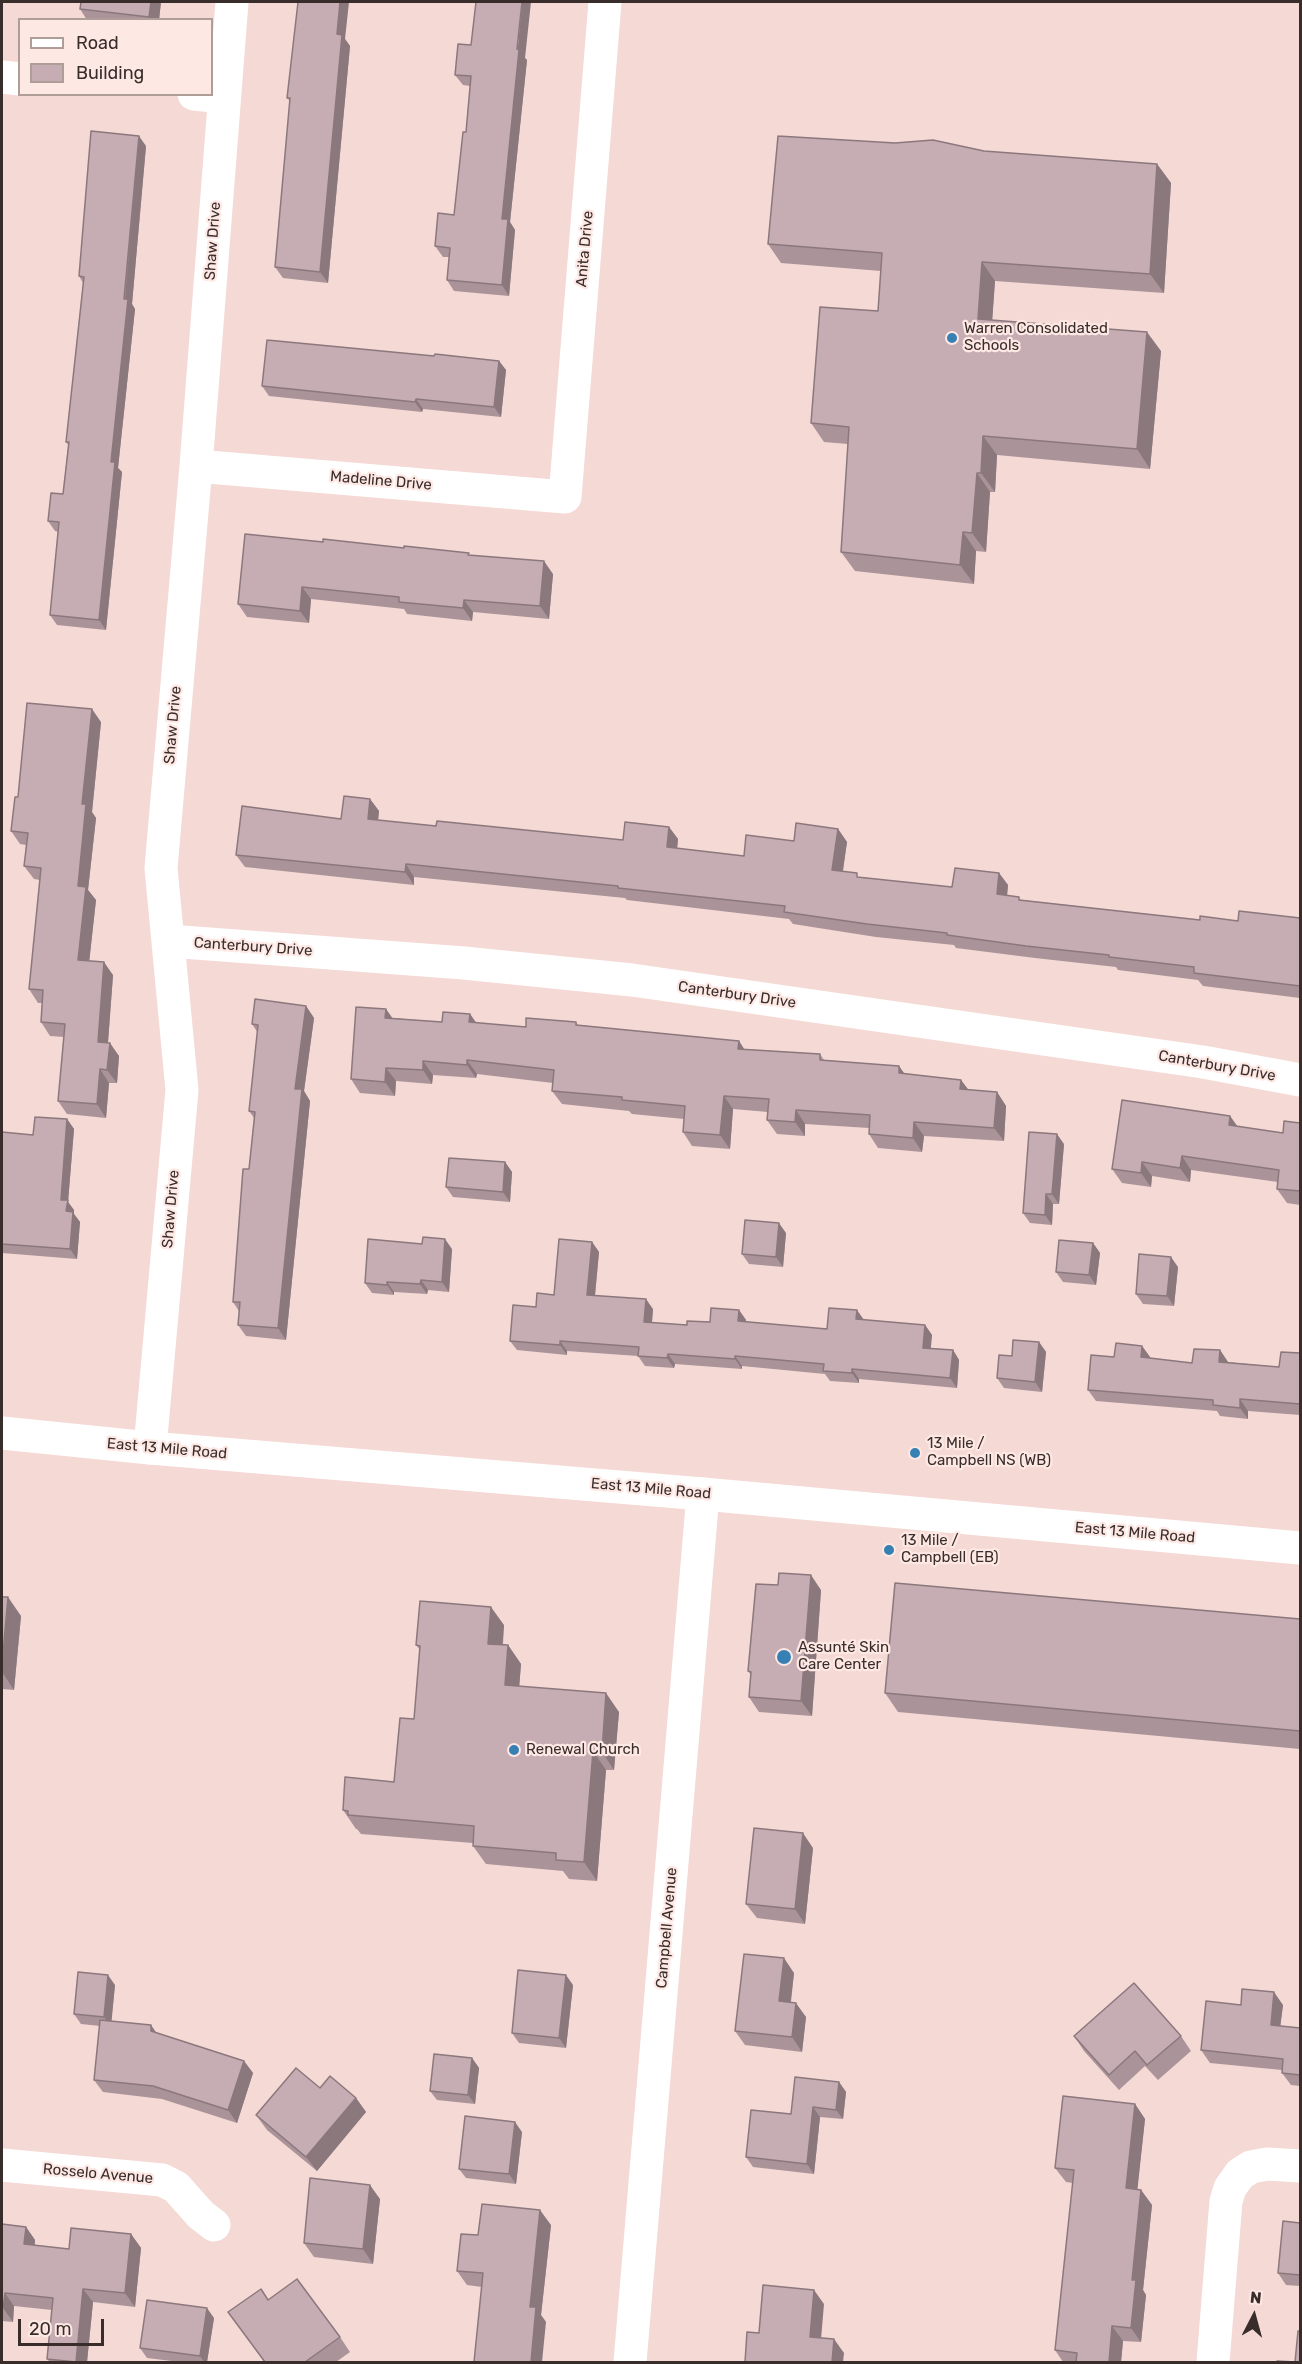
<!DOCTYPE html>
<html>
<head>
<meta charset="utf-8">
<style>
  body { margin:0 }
  #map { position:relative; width:1302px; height:2364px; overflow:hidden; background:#f5d9d4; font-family:Rubik,sans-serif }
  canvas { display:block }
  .frame { position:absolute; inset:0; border:3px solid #382d2b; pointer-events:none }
  .legend { position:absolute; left:18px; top:18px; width:195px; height:78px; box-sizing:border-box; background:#fee8e4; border:2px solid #af9d9a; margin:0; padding:8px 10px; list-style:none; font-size:18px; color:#382d2b }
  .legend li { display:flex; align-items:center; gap:12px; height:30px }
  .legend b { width:30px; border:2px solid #af9d9a }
  .north { position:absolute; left:1224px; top:2286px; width:60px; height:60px; -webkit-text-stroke:4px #fee8e4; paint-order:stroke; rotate:6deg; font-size:16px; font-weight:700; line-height:24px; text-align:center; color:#382d2b }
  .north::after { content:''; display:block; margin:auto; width:21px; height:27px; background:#382d2b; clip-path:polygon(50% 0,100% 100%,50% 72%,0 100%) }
  .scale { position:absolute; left:18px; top:2319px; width:86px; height:27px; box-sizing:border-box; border:3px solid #382d2b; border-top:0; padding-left:8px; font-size:18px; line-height:21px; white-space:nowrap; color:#382d2b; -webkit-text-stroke:4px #fee8e4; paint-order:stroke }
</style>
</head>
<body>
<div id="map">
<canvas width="1302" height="2364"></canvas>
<div class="frame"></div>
<ul class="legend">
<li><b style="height:8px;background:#fff"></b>Road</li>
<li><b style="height:16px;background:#c6acb3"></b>Building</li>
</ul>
<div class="north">N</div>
<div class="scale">20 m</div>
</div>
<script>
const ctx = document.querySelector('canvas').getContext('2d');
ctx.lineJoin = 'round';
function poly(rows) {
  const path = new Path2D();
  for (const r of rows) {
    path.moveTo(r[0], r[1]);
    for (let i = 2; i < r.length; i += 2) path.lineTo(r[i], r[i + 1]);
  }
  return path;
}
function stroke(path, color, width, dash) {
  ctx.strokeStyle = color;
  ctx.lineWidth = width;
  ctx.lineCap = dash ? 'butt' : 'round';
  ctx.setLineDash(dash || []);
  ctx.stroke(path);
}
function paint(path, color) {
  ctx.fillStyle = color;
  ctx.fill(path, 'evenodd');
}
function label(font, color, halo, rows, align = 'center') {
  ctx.font = font + ' Rubik,sans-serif';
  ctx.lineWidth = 4.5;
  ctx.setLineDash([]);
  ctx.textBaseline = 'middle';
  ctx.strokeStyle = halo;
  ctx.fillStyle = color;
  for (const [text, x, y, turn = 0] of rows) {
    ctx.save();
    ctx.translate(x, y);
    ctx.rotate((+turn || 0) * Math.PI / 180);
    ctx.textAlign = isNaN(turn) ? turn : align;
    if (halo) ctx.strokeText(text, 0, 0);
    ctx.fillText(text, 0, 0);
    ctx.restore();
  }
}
const minor = poly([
  [2,77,20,79],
  [194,94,224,97],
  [196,466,565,497,605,2],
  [169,941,464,963,632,980,1203,1062,1300,1080],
  [150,1448,182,1090,161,868,196,466,232,2],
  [2,2165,162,2180,176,2187,201,2215,214,2225],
  [630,2362,703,1494],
  [1213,2362,1226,2201,1230,2188,1240,2174,1251,2167,1267,2164,1300,2166]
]);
const major = poly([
  [2,1433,150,1448,703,1494,1300,1548]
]);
const wall = poly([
  [81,2,161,2,159,20,87,20,80,9],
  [345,39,350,46,328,283,283,278,275,267,290,101,287,98],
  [525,58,527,60,510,222,515,230,509,296,454,291,447,280,449,257,443,257,435,246,454,215,466,132,470,86,463,85,455,75],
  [146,146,132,304,135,309,118,468,122,472,106,630,57,625,50,615,59,532,55,531,48,521,63,494,68,445,66,442,83,283,79,276],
  [984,151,1157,164,1171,183,1164,293,995,281,992,320,1161,351,1150,469,997,455,995,492,990,492,986,552,976,551,974,584,855,571,841,552,848,444,824,442,811,423,878,311,881,271,781,263,768,244],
  [434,356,499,361,506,370,501,417,423,409,422,412,269,396,262,386],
  [323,542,470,555,553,574,549,619,473,612,472,621,407,614,404,609,311,599,309,623,247,617,238,604],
  [101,722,92,812,96,818,88,890,96,900,89,961,113,975,108,1043,119,1056,117,1083,109,1083,106,1118,67,1114,58,1101,64,1037,50,1036,41,1022,42,1003,38,1003,29,989,40,880,34,879,24,866,26,845,20,844,11,831,18,797],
  [370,799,379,811,378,820,436,826,623,840,669,827,678,839,677,848,744,856,794,841,838,829,847,842,843,871,860,878,952,887,999,873,1008,885,1007,895,1022,900,1200,920,1238,921,1300,918,1300,998,1203,986,1198,980,1118,970,1116,967,1035,958,956,948,954,945,876,937,793,924,789,919,627,900,625,898,414,877,414,885,245,867,236,855,341,819],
  [306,1006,314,1018,304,1091,310,1101,286,1340,246,1336,238,1325,239,1311,233,1302,249,1169,254,1118,249,1111,258,1033,252,1024],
  [470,1014,476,1023,526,1027,576,1022,578,1025,739,1041,744,1049,820,1054,824,1060,899,1066,904,1074,961,1080,968,1090,997,1092,1006,1106,1004,1141,924,1136,922,1152,878,1148,869,1134,869,1128,805,1124,805,1136,777,1134,767,1120,768,1112,733,1109,730,1149,692,1146,683,1132,684,1119,632,1114,629,1111,562,1104,552,1091,553,1083,477,1074,476,1078,433,1075,432,1084,396,1081,395,1096,360,1093,351,1079,393,1018,442,1022],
  [1230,1116,1237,1126,1283,1133,1300,1123,1300,1205,1287,1203,1277,1189,1278,1182,1191,1170,1190,1182,1152,1176,1151,1187,1122,1183,1112,1169],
  [67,1119,74,1129,68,1202,74,1210,74,1214,80,1222,77,1259,2,1253,2,1132,33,1135],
  [1064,1144,1059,1204,1053,1204,1052,1225,1030,1223,1023,1213],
  [505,1162,512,1172,510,1202,453,1197,446,1187],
  [786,1233,783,1267,749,1264,742,1254],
  [592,1242,599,1252,595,1296,653,1309,652,1323,687,1325,710,1322,739,1310,746,1320,745,1322,827,1329,864,1320,925,1325,932,1335,930,1348,953,1350,959,1360,957,1388,859,1379,859,1383,830,1381,825,1374,742,1366,742,1369,675,1364,674,1368,645,1366,638,1356,567,1351,567,1355,517,1350,510,1341,554,1295],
  [1093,1243,1100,1253,1096,1285,1063,1282,1056,1272],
  [452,1249,449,1292,428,1290,427,1294,394,1292,394,1295,372,1293,365,1283],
  [1178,1267,1174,1306,1143,1304,1136,1294],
  [1039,1342,1046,1352,1042,1392,1004,1388,997,1378,1012,1356],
  [1142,1346,1150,1357,1149,1358,1192,1363,1220,1350,1228,1362,1279,1367,1300,1353,1300,1415,1248,1411,1248,1419,1220,1416,1217,1411,1096,1401,1088,1390,1114,1357],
  [821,1590,812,1716,759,1712,749,1697,751,1675,748,1671],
  [2,1597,21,1616,14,1690,2,1689],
  [1300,1619,1300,1749,898,1712,885,1693],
  [504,1625,503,1645,508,1645,521,1664,519,1686,619,1712,614,1770,606,1770,597,1881,569,1879,563,1871,486,1864,473,1846,473,1843,361,1834,357,1829,356,1829,343,1810,394,1782,414,1719,420,1650,416,1645],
  [813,1848,805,1924,757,1918,746,1904],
  [794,1973,791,2002,806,2017,802,2052,745,2045,735,2031],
  [115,1985,111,2021,156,2033,244,2061,253,2073,237,2123,162,2099,103,2092,94,2080,100,2026,81,2024,74,2014],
  [573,1985,566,2048,519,2043,512,2033],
  [1241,2005,1283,2005,1280,2026,1300,2028,1300,2086,1291,2085,1282,2073,1282,2070,1210,2063,1201,2050],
  [1074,2036,1181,2036,1191,2051,1158,2080,1145,2066,1119,2090,1084,2051],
  [472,2058,479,2068,475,2104,437,2100,430,2091],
  [839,2082,846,2092,843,2119,820,2117,814,2174,753,2167,746,2157,791,2114],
  [320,2088,356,2098,366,2112,317,2171,267,2130,256,2115],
  [1135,2104,1145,2119,1137,2189,1141,2190,1152,2205,1143,2290,1146,2295,1141,2342,1123,2341,1121,2362,1063,2362,1055,2350,1073,2183,1066,2182,1055,2168],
  [522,2132,516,2184,466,2178,459,2169],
  [380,2199,373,2264,314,2257,304,2243],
  [1300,2223,1300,2286,1286,2285,1278,2273],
  [2,2224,26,2227,35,2240,35,2246,69,2249,131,2234,141,2248,135,2307,93,2302,87,2362,50,2362,47,2359,52,2310,14,2306,13,2322,2,2321],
  [551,2225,541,2315,546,2322,482,2287,467,2285,457,2271,478,2235],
  [268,2300,340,2337,350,2352,336,2362,264,2362],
  [214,2318,207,2362,180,2362,147,2358,140,2348]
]);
const shadedWall = poly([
  [151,2,161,2,159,20,151,20,149,17],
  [340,2,349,2,345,39,350,46,328,283,320,272,337,34],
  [522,2,531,2,525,58,527,60,510,222,515,230,509,296,502,285,502,219],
  [139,136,146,146,132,304,135,309,118,468,122,472,106,630,99,620,111,462],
  [1157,164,1171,183,1164,293,1150,274],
  [982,262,995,281,991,338,978,319],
  [1147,332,1161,351,1150,469,1137,449],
  [499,361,506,370,501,417,494,407],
  [416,399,423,409,422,412,415,402],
  [983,436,997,455,995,492,981,473],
  [977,473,990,492,986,552,972,533],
  [963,532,976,551,974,584,960,565],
  [544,561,553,574,549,619,540,606],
  [302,587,311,599,309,623,300,611],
  [464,600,473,612,472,621,463,608],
  [92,709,101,722,92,812,96,818,88,890,96,900,88,973,78,960,78,886,82,804],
  [370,799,379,811,377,831,368,819],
  [669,827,678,839,676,860,667,847],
  [838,829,847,842,841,883,832,870],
  [406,864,414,877,414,885,405,872],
  [999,873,1008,885,1006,907,997,894],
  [104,962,113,975,107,1055,98,1042],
  [306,1006,314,1018,304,1091,310,1101,286,1340,278,1328,295,1089],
  [386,1009,396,1023,385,1018],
  [470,1014,480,1028,469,1022],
  [739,1041,748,1055,738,1049],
  [110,1043,119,1056,117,1083,107,1070],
  [467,1060,477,1074,476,1078,467,1065],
  [423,1061,433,1075,432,1084,423,1070],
  [899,1066,909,1080,899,1073],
  [386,1068,396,1081,395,1096,385,1082],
  [100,1069,109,1083,106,1118,97,1104],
  [961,1080,971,1093,960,1089],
  [997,1092,1006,1106,1004,1141,994,1128],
  [724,1096,733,1109,730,1149,720,1135],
  [796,1110,805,1124,805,1136,795,1122],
  [1230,1116,1240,1130,1229,1125],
  [67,1119,74,1129,68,1202,74,1210,74,1214,80,1222,77,1259,70,1249,66,1211,61,1200],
  [914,1122,924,1136,922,1152,913,1138],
  [1057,1134,1064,1144,1059,1204,1052,1194],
  [1182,1156,1191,1170,1190,1182,1180,1168],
  [505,1162,512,1172,510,1202,503,1192],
  [1142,1162,1152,1176,1151,1187,1141,1173],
  [1046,1194,1053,1204,1052,1225,1045,1215],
  [779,1223,786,1233,783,1267,776,1257],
  [445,1239,452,1249,449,1292,442,1282],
  [592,1242,599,1252,594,1305,587,1295],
  [1093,1243,1100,1253,1096,1285,1089,1275],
  [1171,1257,1178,1267,1174,1306,1167,1296],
  [421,1280,428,1290,427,1294,420,1284],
  [387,1282,394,1292,394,1295,387,1285],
  [646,1299,653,1309,651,1332,644,1322],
  [739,1310,746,1320,745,1331,738,1321],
  [857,1310,864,1320,856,1319],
  [925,1325,932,1335,930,1358,923,1348],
  [560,1341,567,1351,567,1355,560,1345],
  [1039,1342,1046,1352,1042,1392,1035,1382],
  [1142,1346,1150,1357,1148,1369,1141,1357],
  [953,1350,959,1360,957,1388,950,1378],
  [1220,1350,1228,1362,1227,1373,1219,1362],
  [668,1354,675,1364,674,1368,667,1358],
  [735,1356,742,1366,742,1369,735,1359],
  [852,1369,859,1379,859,1383,852,1373],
  [1240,1399,1248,1411,1248,1419,1240,1408],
  [811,1575,821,1590,812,1716,801,1701],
  [8,1597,21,1616,14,1690,2,1672],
  [491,1607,504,1625,501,1662,488,1644],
  [508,1645,521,1664,518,1703,505,1685],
  [606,1693,619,1712,614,1770,602,1752],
  [593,1751,606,1770,597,1881,584,1862],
  [803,1833,813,1848,805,1924,795,1909],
  [784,1958,794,1973,789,2015,779,2001],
  [108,1975,115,1985,111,2027,104,2017],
  [566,1975,573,1985,566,2048,559,2038],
  [1274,1992,1283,2005,1279,2037,1271,2025],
  [796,2003,806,2017,802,2052,792,2037],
  [151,2025,160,2038,151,2031],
  [472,2058,479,2068,475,2104,468,2095],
  [244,2061,253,2073,237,2123,228,2110],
  [839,2082,846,2092,843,2119,836,2110],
  [356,2098,366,2112,317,2171,306,2157],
  [1135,2104,1145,2119,1136,2203,1126,2188],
  [813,2107,820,2117,814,2174,807,2164],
  [515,2122,522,2132,516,2184,509,2174],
  [370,2185,380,2199,373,2264,363,2249],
  [1141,2190,1152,2205,1143,2290,1146,2295,1141,2342,1131,2328,1132,2280],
  [540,2210,551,2225,541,2315,546,2322,542,2362,531,2362,530,2307],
  [26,2227,35,2240,33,2258,24,2244],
  [131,2234,141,2248,135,2307,125,2293],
  [83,2289,93,2302,87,2362,76,2362],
  [814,2290,824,2304,820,2351,810,2337],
  [5,2293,14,2306,13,2322,3,2308],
  [207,2308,214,2318,207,2362,204,2362,200,2356],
  [1112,2326,1123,2341,1121,2362,1109,2362],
  [834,2339,844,2353,843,2362,832,2362]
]);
const building = poly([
  [81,2,151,2,149,17,80,9,81,2],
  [298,2,340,2,337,34,342,35,320,272,275,267,290,98,287,98,298,2],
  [476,2,522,2,517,49,519,50,502,219,508,219,502,285,447,280,450,248,435,246,438,213,454,215,463,132,466,132,471,76,455,75,458,44,471,45,476,2],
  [91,131,139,136,124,299,128,299,111,462,115,462,99,620,50,615,59,522,48,521,51,493,63,494,69,442,66,442,84,277,79,276,91,131],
  [778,136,895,143,933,140,984,151,1157,164,1150,274,982,262,978,319,1147,332,1137,449,983,436,981,473,977,473,972,533,963,532,960,565,841,552,849,427,811,423,820,307,878,311,882,253,768,244,778,136],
  [267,340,434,356,435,354,499,361,494,407,416,399,415,402,262,386,267,340],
  [245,534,323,542,323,539,404,548,404,546,469,553,468,555,544,561,540,606,464,600,463,608,399,602,399,597,302,587,300,611,238,604,245,534],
  [27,703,92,709,82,804,86,804,78,886,86,887,78,960,104,962,98,1042,110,1043,107,1070,100,1069,97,1104,58,1101,65,1024,41,1022,43,990,29,989,41,868,24,866,28,833,11,831,15,797,18,797,27,703],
  [344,796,370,799,368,819,436,826,437,821,623,840,625,822,669,827,667,847,744,856,746,835,794,841,796,823,838,829,832,870,857,873,857,877,952,887,955,868,999,873,997,894,1019,897,1019,900,1200,920,1200,916,1238,921,1239,911,1300,918,1300,986,1194,973,1194,967,1109,957,1109,955,1026,946,947,935,947,933,867,924,784,912,785,906,618,888,618,886,406,864,405,872,236,855,242,806,341,819,344,796],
  [255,999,306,1006,295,1089,302,1089,278,1328,238,1325,240,1302,233,1302,243,1169,249,1169,255,1112,249,1111,258,1025,252,1024,255,999],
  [356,1007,386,1009,385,1018,442,1022,443,1012,470,1014,469,1022,526,1027,526,1018,576,1022,576,1025,739,1041,738,1049,820,1054,820,1060,899,1066,899,1073,961,1080,960,1089,997,1092,994,1128,914,1122,913,1138,869,1134,870,1115,796,1110,795,1122,767,1120,769,1099,724,1096,720,1135,683,1132,685,1106,622,1100,622,1097,552,1091,554,1070,467,1060,467,1065,423,1061,423,1070,386,1068,385,1082,351,1079,356,1007],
  [1122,1100,1230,1116,1229,1125,1283,1133,1284,1121,1300,1123,1300,1191,1277,1189,1279,1170,1182,1156,1180,1168,1142,1162,1141,1173,1112,1169,1122,1100],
  [35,1117,67,1119,61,1200,68,1200,66,1211,73,1212,70,1249,2,1244,2,1132,33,1135,35,1117],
  [1029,1132,1057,1134,1052,1194,1046,1194,1045,1215,1023,1213,1029,1132],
  [449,1158,505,1162,503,1192,446,1187,449,1158],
  [745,1220,779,1223,776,1257,742,1254,745,1220],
  [423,1237,445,1239,442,1282,421,1280,420,1284,387,1282,387,1285,365,1283,368,1239,422,1244,423,1237],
  [559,1239,592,1242,587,1295,646,1299,644,1322,687,1325,687,1321,710,1322,711,1308,739,1310,738,1321,827,1329,829,1308,857,1310,856,1319,925,1325,923,1348,953,1350,950,1378,852,1369,852,1373,823,1371,824,1364,735,1356,735,1359,668,1354,667,1358,638,1356,639,1347,560,1341,560,1345,510,1341,513,1305,536,1307,537,1293,554,1295,559,1239],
  [1059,1240,1093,1243,1089,1275,1056,1272,1059,1240],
  [1139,1254,1171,1257,1167,1296,1136,1294,1139,1254],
  [1013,1340,1039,1342,1035,1382,997,1378,999,1355,1012,1356,1013,1340],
  [1116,1343,1142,1346,1141,1357,1192,1363,1194,1349,1220,1350,1219,1362,1279,1367,1281,1352,1300,1353,1300,1404,1240,1399,1240,1408,1213,1405,1213,1400,1088,1390,1091,1355,1114,1357,1116,1343],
  [779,1573,811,1575,801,1701,749,1697,751,1672,748,1671,756,1584,778,1585,779,1573],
  [895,1583,1300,1619,1300,1731,885,1693,895,1583],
  [2,1597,8,1597,2,1664,2,1597],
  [420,1601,491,1607,488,1644,508,1645,505,1685,606,1693,602,1752,593,1751,584,1862,556,1860,556,1853,473,1846,474,1826,348,1815,348,1811,343,1810,345,1777,394,1782,400,1718,414,1719,420,1646,416,1645,420,1601],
  [754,1828,803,1833,795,1909,746,1904,754,1828],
  [744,1954,784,1958,779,2001,796,2003,792,2037,735,2031,744,1954],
  [518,1970,566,1975,559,2038,512,2033,518,1970],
  [78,1972,108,1975,104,2017,74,2014,78,1972],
  [1134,1983,1181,2036,1147,2065,1135,2051,1109,2075,1074,2036,1134,1983],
  [1242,1989,1274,1992,1271,2025,1300,2028,1300,2075,1282,2073,1283,2059,1201,2050,1206,2001,1241,2005,1242,1989],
  [100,2020,151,2025,151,2031,244,2061,228,2110,153,2086,94,2080,100,2020],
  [434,2054,472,2058,468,2095,430,2091,434,2054],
  [296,2068,320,2088,330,2076,356,2098,306,2157,256,2115,296,2068],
  [795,2077,839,2082,836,2110,813,2107,807,2164,746,2157,751,2110,791,2114,795,2077],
  [1063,2096,1135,2104,1126,2188,1141,2190,1132,2280,1136,2280,1131,2328,1112,2326,1109,2362,1076,2362,1077,2353,1055,2350,1074,2170,1055,2168,1063,2096],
  [465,2116,515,2122,509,2174,459,2169,465,2116],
  [310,2178,370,2185,363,2249,304,2243,310,2178],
  [482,2204,540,2210,530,2307,536,2307,531,2362,474,2362,483,2273,457,2271,461,2234,478,2235,482,2204],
  [1283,2221,1300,2223,1300,2275,1278,2273,1283,2221],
  [2,2224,26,2227,24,2244,69,2249,71,2228,131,2234,125,2293,83,2289,76,2362,47,2359,53,2298,5,2293,3,2308,2,2308,2,2224],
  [297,2279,340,2337,305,2362,265,2362,228,2312,261,2289,268,2300,297,2279],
  [763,2285,814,2290,810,2337,834,2339,832,2362,745,2362,747,2332,759,2333,763,2285],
  [147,2300,207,2308,200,2356,140,2348,147,2300],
  [1298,2331,1300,2331,1300,2362,1277,2362,1277,2361,1295,2362,1298,2331]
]);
const markers = [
  [952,338,6,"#3780b4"],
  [915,1453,6,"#3780b4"],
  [889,1550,6,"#3780b4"],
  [784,1657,8,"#3780b4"],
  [514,1750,6,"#3780b4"]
];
const streetNames = [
  ["Shaw Drive",213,241,-86],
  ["Anita Drive",585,249,-85],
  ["Madeline Drive",381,481,5],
  ["Shaw Drive",173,725,-85],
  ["Canterbury Drive",253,947,4],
  ["Canterbury Drive",737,995,8],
  ["Canterbury Drive",1217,1066,10],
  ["Shaw Drive",171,1209,-85],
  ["East 13 Mile Road",167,1449,5],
  ["East 13 Mile Road",651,1489,5],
  ["East 13 Mile Road",1135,1533,5],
  ["Campbell Avenue",667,1928,-85],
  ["Rosselo Avenue",98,2174,5]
];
const poiNames = [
  ["Warren Consolidated",964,329],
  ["Schools",964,346],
  ["13 Mile /",927,1444],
  ["Campbell NS (WB)",927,1461],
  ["13 Mile /",901,1541],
  ["Campbell (EB)",901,1558],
  ["Assunté Skin",798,1648],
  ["Care Center",798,1665],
  ["Renewal Church",526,1750]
];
stroke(minor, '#fff', 33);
stroke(major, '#fff', 33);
paint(wall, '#aa949a');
paint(shadedWall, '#8b787d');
paint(building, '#c6acb3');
stroke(building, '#8b787d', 1.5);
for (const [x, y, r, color] of markers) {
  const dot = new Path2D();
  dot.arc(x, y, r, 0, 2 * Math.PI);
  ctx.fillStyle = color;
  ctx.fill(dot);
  stroke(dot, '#fee8e4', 2);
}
label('15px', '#382d2b', '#fee8e4', streetNames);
label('15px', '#382d2b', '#fee8e4', poiNames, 'left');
</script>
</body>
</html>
